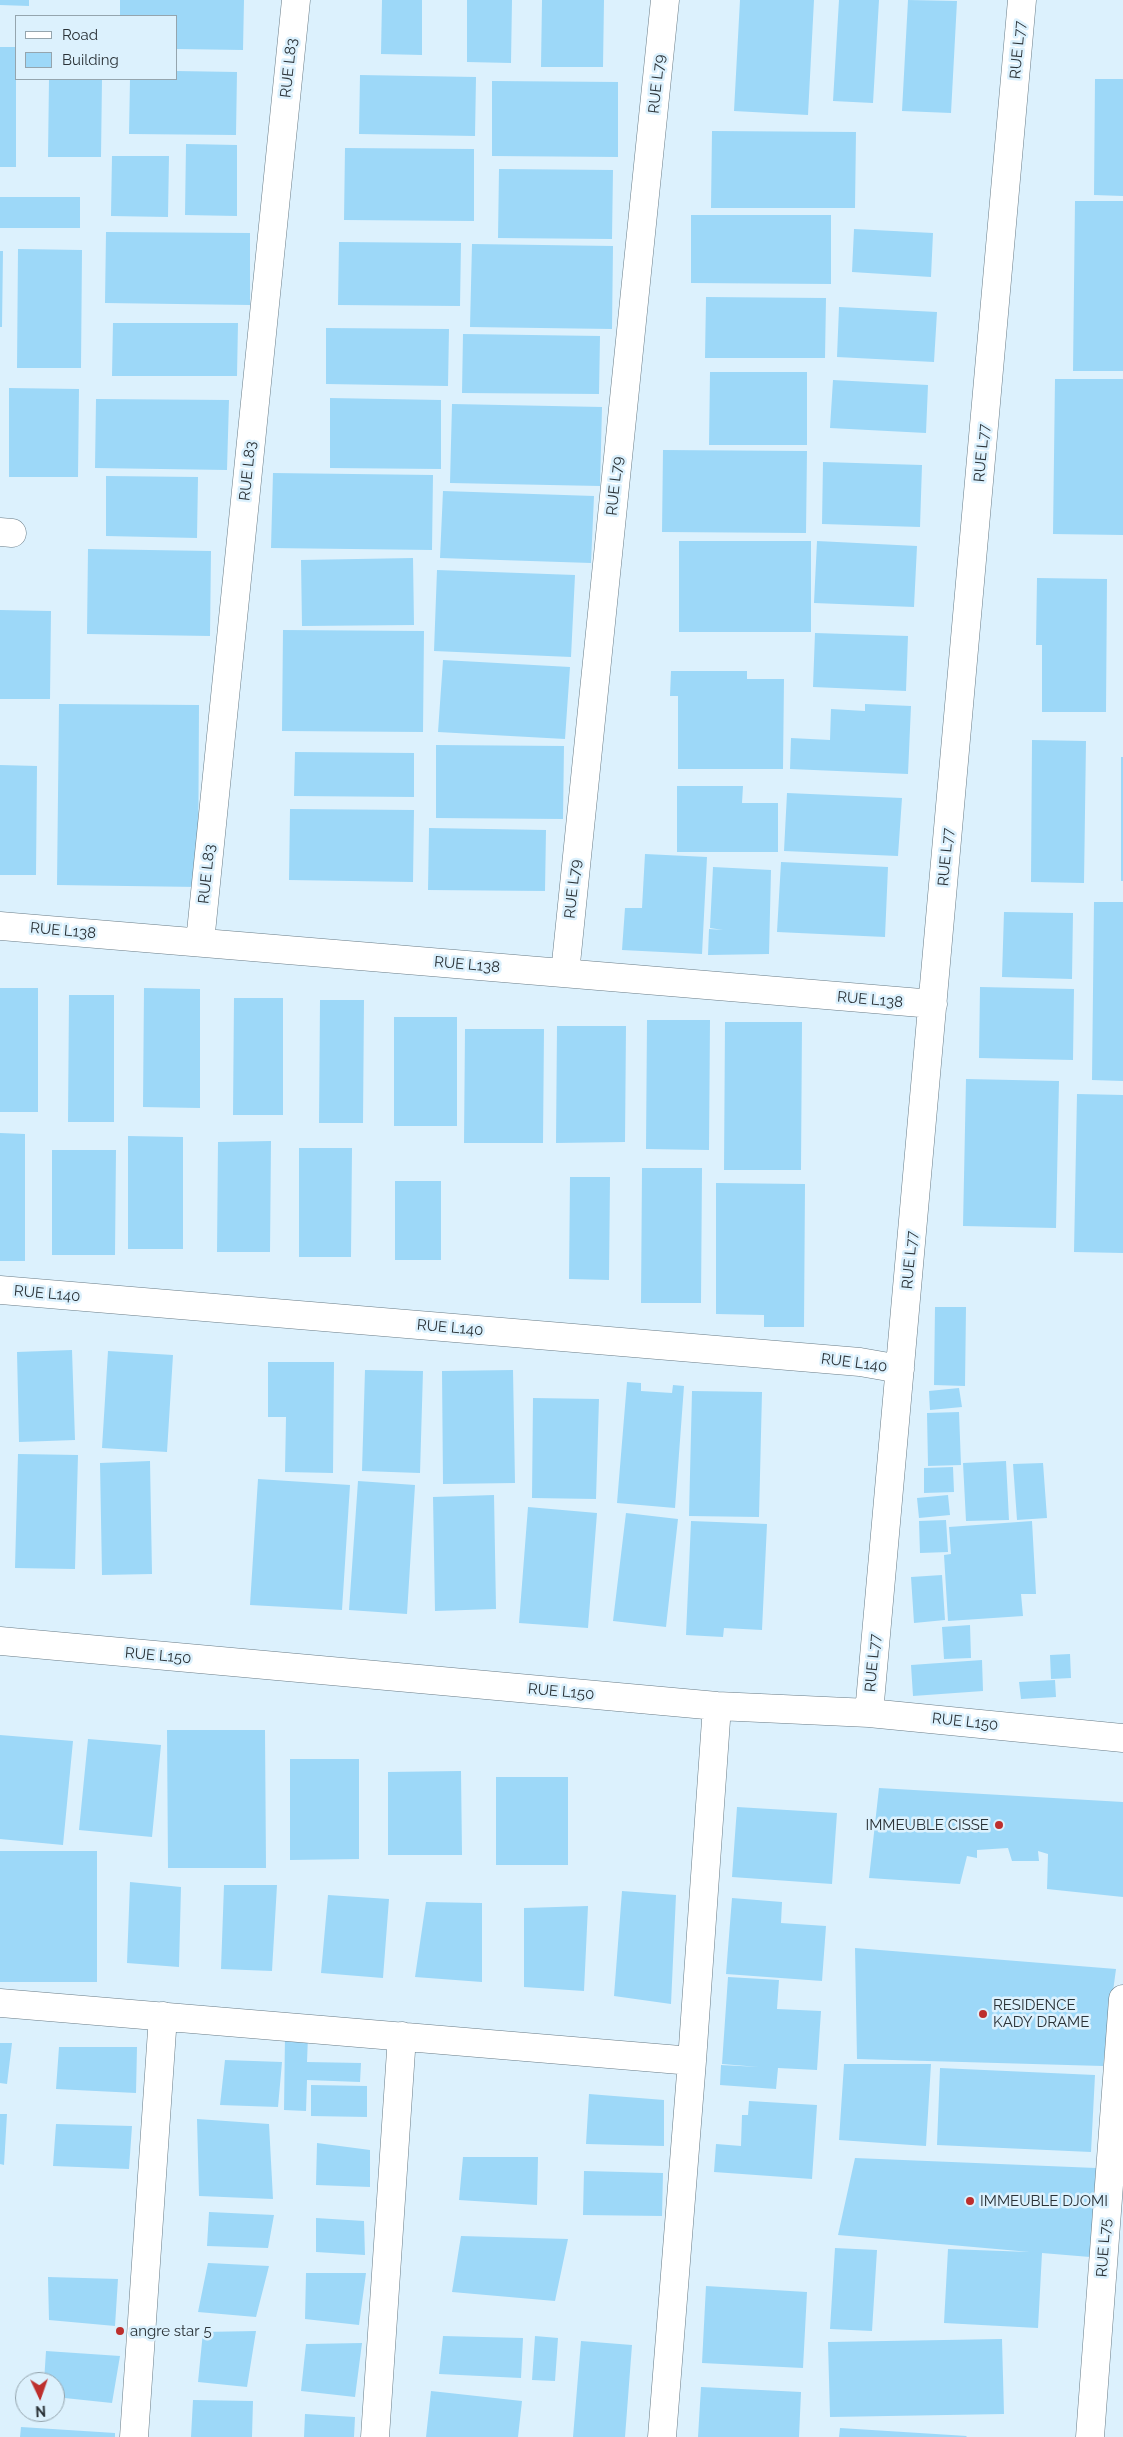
<!DOCTYPE html>
<html>
<head>
<meta charset="utf-8">
<style>
  body { margin:0 }
  #map { position:relative; width:1123px; height:2437px; overflow:hidden; background:#dcf1fd; font-family:Raleway,sans-serif }
  canvas { display:block }
  .legend { position:absolute; left:15px; top:15px; width:162px; height:65px; box-sizing:border-box; background:#dcf1fd; border:1px solid #95a5ae; margin:0; padding:6px 9px; list-style:none; font-size:15px; color:#2a3237 }
  .legend li { display:flex; align-items:center; gap:10px; height:25px }
  .legend b { width:25px; border:1px solid #95a5ae }
  .north { position:absolute; left:15px; top:2372px; width:50px; height:50px; box-sizing:border-box; background:#dcf1fd; border:1px solid #95a5ae; border-radius:50%; rotate:177deg; font-size:14px; font-weight:700; line-height:20px; text-align:center; color:#2a3237 }
  .north::after { content:''; display:block; margin:auto; width:18px; height:22px; background:#bd2f2d; clip-path:polygon(50% 0,100% 100%,50% 72%,0 100%) }
</style>
</head>
<body>
<div id="map">
<canvas width="1123" height="2437"></canvas>
<ul class="legend">
<li><b style="height:6px;background:#fff"></b>Road</li>
<li><b style="height:14px;background:#9dd8f8"></b>Building</li>
</ul>
<div class="north">N</div>
</div>
<script>
const ctx = document.querySelector('canvas').getContext('2d');
ctx.lineJoin = 'round';
function paint(path, color) {
  ctx.fillStyle = color;
  ctx.fill(path, 'evenodd');
}
function poly(rows) {
  const path = new Path2D();
  for (const r of rows) {
    path.moveTo(r[0], r[1]);
    for (let i = 2; i < r.length; i += 2) path.lineTo(r[i], r[i + 1]);
  }
  return path;
}
function stroke(path, color, width, dash) {
  ctx.strokeStyle = color;
  ctx.lineWidth = width;
  ctx.lineCap = dash ? 'butt' : 'round';
  ctx.setLineDash(dash || []);
  ctx.stroke(path);
}
function label(font, color, halo, rows, align = 'center') {
  ctx.font = font + ' Raleway,sans-serif';
  ctx.lineWidth = 5;
  ctx.setLineDash([]);
  ctx.textBaseline = 'middle';
  ctx.strokeStyle = halo;
  ctx.fillStyle = color;
  for (const [text, x, y, turn = 0] of rows) {
    ctx.save();
    ctx.translate(x, y);
    ctx.rotate((+turn || 0) * Math.PI / 180);
    ctx.textAlign = isNaN(turn) ? turn : align;
    if (halo) ctx.strokeText(text, 0, 0);
    ctx.fillText(text, 0, 0);
    ctx.restore();
  }
}
const building = poly([
  [0,0,29,0,29,6,0,5],
  [120,0,244,0,243,50,176,49,176,16,120,16],
  [382,0,422,0,422,55,381,54],
  [467,0,512,0,511,63,467,62],
  [542,0,604,0,603,67,541,67],
  [740,0,814,0,808,115,734,111],
  [839,0,879,0,873,103,833,101],
  [908,0,957,1,951,113,902,111],
  [0,47,16,47,16,167,0,167],
  [176,71,237,72,236,135,129,134,130,79,176,79],
  [360,75,476,77,475,136,359,134],
  [49,79,102,79,101,157,48,157],
  [1095,79,1123,79,1123,196,1094,195],
  [492,81,618,82,618,157,492,156],
  [712,131,856,132,855,208,711,208],
  [186,144,237,145,237,216,185,215],
  [345,148,474,149,474,221,344,220],
  [112,156,169,156,168,217,111,216],
  [499,169,613,170,612,239,498,238],
  [0,197,80,197,80,228,0,228],
  [1075,201,1123,201,1123,371,1073,371],
  [691,215,831,215,831,284,691,283],
  [854,229,933,233,931,277,852,272],
  [106,232,250,233,250,305,105,303],
  [339,242,461,243,460,306,338,305],
  [472,244,613,246,612,329,470,327],
  [18,249,82,250,81,368,17,368],
  [0,251,3,251,2,327,0,327],
  [706,297,826,298,825,358,705,358],
  [839,307,937,312,934,362,837,357],
  [113,323,238,323,237,376,112,376],
  [326,328,449,329,448,386,326,384],
  [463,334,600,336,599,394,462,393],
  [710,372,807,372,807,445,709,445],
  [1055,379,1123,379,1123,535,1053,534],
  [833,380,928,385,926,433,830,428],
  [9,388,79,389,78,477,9,477],
  [330,398,441,400,441,469,330,468],
  [96,399,229,400,227,470,95,468],
  [452,404,602,407,600,486,450,483],
  [663,450,807,451,806,533,662,532],
  [823,462,922,465,920,527,822,524],
  [273,473,433,475,432,550,271,548],
  [106,476,198,477,197,538,106,536],
  [443,491,594,496,591,563,440,558],
  [679,541,811,541,811,632,679,632],
  [817,541,917,546,914,607,814,603],
  [88,549,211,551,210,636,87,634],
  [413,558,414,625,302,626,301,560],
  [437,570,575,575,571,657,434,651],
  [1037,578,1107,579,1106,712,1042,712,1042,645,1036,645],
  [0,610,51,611,50,699,0,699],
  [283,630,424,631,423,732,282,731],
  [815,633,908,636,906,691,813,687],
  [443,660,570,667,565,739,438,732],
  [671,671,747,671,747,679,784,679,783,769,678,769,678,696,670,696],
  [59,704,199,705,198,887,57,885],
  [865,704,911,706,908,774,790,769,791,738,830,740,831,709,865,711],
  [1032,740,1086,741,1084,883,1031,882],
  [436,745,564,746,563,819,436,818],
  [295,752,414,753,414,797,294,796],
  [1121,757,1123,757,1123,881,1121,881],
  [0,765,37,766,36,875,0,875],
  [677,786,743,786,742,803,778,803,778,852,677,852],
  [787,793,902,798,898,856,784,851],
  [290,809,414,810,413,882,289,880],
  [429,828,546,830,545,891,428,890],
  [645,854,707,857,702,954,622,950,625,908,642,908],
  [781,862,888,867,885,937,777,932],
  [713,867,771,870,769,954,708,955,709,929,723,930,710,928],
  [1094,902,1123,902,1123,1081,1092,1080],
  [1004,912,1073,913,1072,979,1002,977],
  [980,987,1074,989,1073,1060,979,1058],
  [0,988,38,988,38,1112,0,1112],
  [144,988,200,989,200,1108,143,1107],
  [69,995,114,995,114,1122,68,1122],
  [234,998,283,998,283,1115,233,1115],
  [320,1000,364,1000,363,1123,319,1123],
  [394,1017,457,1017,457,1126,394,1126],
  [647,1020,710,1020,709,1150,646,1149],
  [725,1022,802,1022,801,1170,724,1170],
  [557,1026,626,1026,625,1142,556,1143],
  [465,1029,544,1029,543,1143,464,1143],
  [966,1079,1059,1081,1056,1228,963,1226],
  [1077,1094,1123,1095,1123,1253,1074,1252],
  [0,1133,25,1134,25,1261,0,1261],
  [128,1136,183,1137,183,1249,128,1249],
  [271,1141,270,1252,217,1252,218,1142],
  [299,1148,352,1148,351,1257,299,1257],
  [52,1150,116,1150,115,1255,52,1255],
  [642,1168,702,1168,701,1303,641,1303],
  [570,1177,610,1177,609,1280,569,1279],
  [395,1181,441,1181,441,1260,395,1260],
  [716,1183,805,1184,804,1327,764,1327,764,1315,716,1314],
  [935,1307,966,1307,965,1386,934,1385],
  [72,1350,75,1440,19,1442,17,1352],
  [108,1351,173,1355,167,1452,102,1448],
  [268,1362,334,1362,333,1473,285,1472,286,1417,268,1417],
  [365,1370,423,1371,420,1473,362,1471],
  [513,1370,515,1483,443,1484,442,1371],
  [627,1382,641,1383,641,1391,672,1393,673,1385,684,1386,675,1508,617,1503],
  [959,1388,962,1407,930,1410,929,1391],
  [692,1391,762,1392,759,1517,689,1516],
  [533,1398,599,1399,596,1499,532,1498],
  [959,1412,961,1465,928,1466,927,1413],
  [18,1454,78,1455,75,1569,15,1568],
  [150,1461,152,1574,102,1575,100,1463],
  [1006,1461,1009,1520,966,1521,963,1463],
  [1043,1463,1047,1518,1017,1520,1013,1464],
  [953,1467,954,1492,924,1493,924,1468],
  [258,1479,350,1485,342,1610,250,1605],
  [358,1481,415,1485,407,1614,349,1610],
  [494,1495,496,1609,435,1611,433,1497],
  [948,1495,950,1515,919,1518,917,1498],
  [528,1507,597,1513,588,1628,519,1623],
  [626,1513,678,1519,666,1627,613,1621],
  [946,1520,948,1552,920,1553,919,1521],
  [691,1521,767,1524,762,1630,724,1628,723,1637,686,1635],
  [1032,1521,1036,1594,1021,1594,1023,1616,948,1621,944,1555,951,1554,949,1527],
  [942,1575,945,1620,914,1623,911,1577],
  [970,1625,971,1658,944,1659,942,1627],
  [1070,1654,1071,1678,1051,1679,1050,1655],
  [982,1660,983,1691,913,1696,911,1665],
  [1055,1680,1056,1697,1021,1699,1019,1682],
  [167,1730,265,1730,266,1868,168,1868],
  [0,1735,73,1741,63,1845,0,1839],
  [88,1739,161,1745,152,1837,79,1830],
  [290,1759,359,1759,359,1859,290,1860],
  [461,1771,462,1855,388,1855,388,1772],
  [496,1777,568,1777,568,1865,496,1865],
  [879,1788,1123,1802,1123,1897,1047,1889,1048,1854,1038,1851,1039,1861,1012,1861,1008,1848,977,1850,977,1858,967,1856,960,1884,869,1878],
  [737,1807,837,1813,832,1884,732,1877],
  [0,1851,97,1851,97,1982,0,1982],
  [130,1882,181,1887,179,1967,127,1963],
  [224,1885,277,1885,272,1971,221,1969],
  [622,1891,676,1895,671,2004,614,1996],
  [328,1895,389,1899,383,1978,321,1973],
  [732,1898,782,1902,781,1923,826,1926,822,1981,726,1974],
  [426,1902,482,1903,482,1982,415,1977],
  [588,1906,584,1991,524,1987,524,1908],
  [855,1948,1116,1969,1103,2066,857,2059],
  [728,1977,779,1980,777,2009,821,2011,817,2070,778,2068,776,2089,720,2085,721,2065,759,2067,722,2064],
  [285,2036,308,2036,307,2062,361,2063,360,2082,307,2080,306,2111,284,2110],
  [0,2043,12,2043,7,2084,0,2083],
  [59,2047,137,2047,136,2093,56,2089],
  [225,2060,282,2062,278,2107,220,2105],
  [844,2064,931,2064,926,2146,839,2140],
  [940,2068,1095,2075,1091,2152,937,2145],
  [311,2085,367,2086,367,2117,311,2116],
  [589,2094,664,2100,664,2146,586,2144],
  [749,2101,817,2105,812,2179,714,2172,716,2144,741,2146,742,2115,748,2115],
  [0,2114,7,2114,4,2165,0,2164],
  [197,2119,269,2124,273,2199,199,2196],
  [56,2124,132,2126,129,2169,53,2166],
  [317,2143,370,2150,370,2187,316,2185],
  [463,2157,538,2157,537,2205,459,2200],
  [855,2158,1096,2168,1090,2257,1042,2253,1038,2328,944,2323,948,2249,1030,2252,838,2235],
  [584,2171,663,2173,662,2216,583,2215],
  [209,2212,274,2215,268,2248,207,2246],
  [316,2218,364,2221,365,2255,316,2252],
  [461,2236,568,2239,555,2301,452,2292],
  [835,2248,877,2250,872,2331,830,2329],
  [208,2263,269,2266,256,2317,198,2312],
  [306,2273,366,2273,359,2325,305,2319],
  [48,2277,118,2279,115,2326,49,2320],
  [706,2286,807,2292,803,2368,702,2363],
  [256,2331,247,2387,198,2382,203,2332],
  [443,2336,523,2338,521,2378,439,2374],
  [535,2336,558,2338,555,2381,532,2380],
  [1002,2339,1004,2414,830,2417,828,2342],
  [581,2341,632,2345,625,2437,573,2437],
  [362,2343,355,2397,301,2391,306,2344],
  [46,2351,120,2356,112,2403,55,2397,55,2382,44,2382],
  [701,2387,801,2392,799,2437,698,2437],
  [431,2391,522,2401,518,2437,426,2437],
  [193,2400,253,2401,252,2437,191,2437],
  [305,2414,355,2417,354,2437,304,2437],
  [21,2427,115,2433,115,2437,20,2437],
  [840,2428,967,2436,966,2437,839,2437]
]);
const street = poly([
  [0,532,12,533],
  [0,926,933,1004],
  [200,942,296,0],
  [565,973,665,0],
  [0,1290,860,1362,900,1369],
  [0,1641,717,1706,869,1713,1123,1738],
  [869,1713,1022,0],
  [0,2003,692,2061],
  [134,2437,163,2016],
  [375,2437,402,2036],
  [662,2437,692,2061,717,1706],
  [1090,2437,1123,1999]
]);
const markers = [
  [999,1825,5,"#bd2f2d"],
  [983,2014,5,"#bd2f2d"],
  [970,2201,5,"#bd2f2d"],
  [120,2331,5,"#bd2f2d"]
];
const streetNames = [
  ["RUE L77",1018,50,-85],
  ["RUE L83",289,68,-84],
  ["RUE L79",657,84,-84],
  ["RUE L77",982,453,-85],
  ["RUE L83",248,471,-84],
  ["RUE L79",615,486,-84],
  ["RUE L77",946,857,-85],
  ["RUE L83",207,874,-84],
  ["RUE L79",573,889,-84],
  ["RUE L138",63,931,5],
  ["RUE L138",467,965,5],
  ["RUE L138",870,1000,5],
  ["RUE L77",910,1260,-85],
  ["RUE L140",47,1294,5],
  ["RUE L140",450,1328,5],
  ["RUE L140",854,1363,7],
  ["RUE L150",158,1656,5],
  ["RUE L77",873,1663,-85],
  ["RUE L150",561,1692,5],
  ["RUE L150",965,1722,6],
  ["RUE L75",1104,2248,-86]
];
const poiNames = [
  ["IMMEUBLE CISSE",989,1825,"right"],
  ["RESIDENCE",993,2005],
  ["KADY DRAME",993,2022],
  ["IMMEUBLE DJOMI",980,2201],
  ["angre star 5",130,2331]
];
paint(building, '#9dd8f8');
stroke(street, '#697c87', 29);
stroke(street, '#fff', 28);
for (const [x, y, r, color] of markers) {
  const dot = new Path2D();
  dot.arc(x, y, r, 0, 2 * Math.PI);
  ctx.fillStyle = color;
  ctx.fill(dot);
  stroke(dot, '#dcf1fd', 2);
}
label('15px', '#2a3237', '#dcf1fd', streetNames);
label('15px', '#2a3237', '#dcf1fd', poiNames, 'left');
</script>
</body>
</html>
